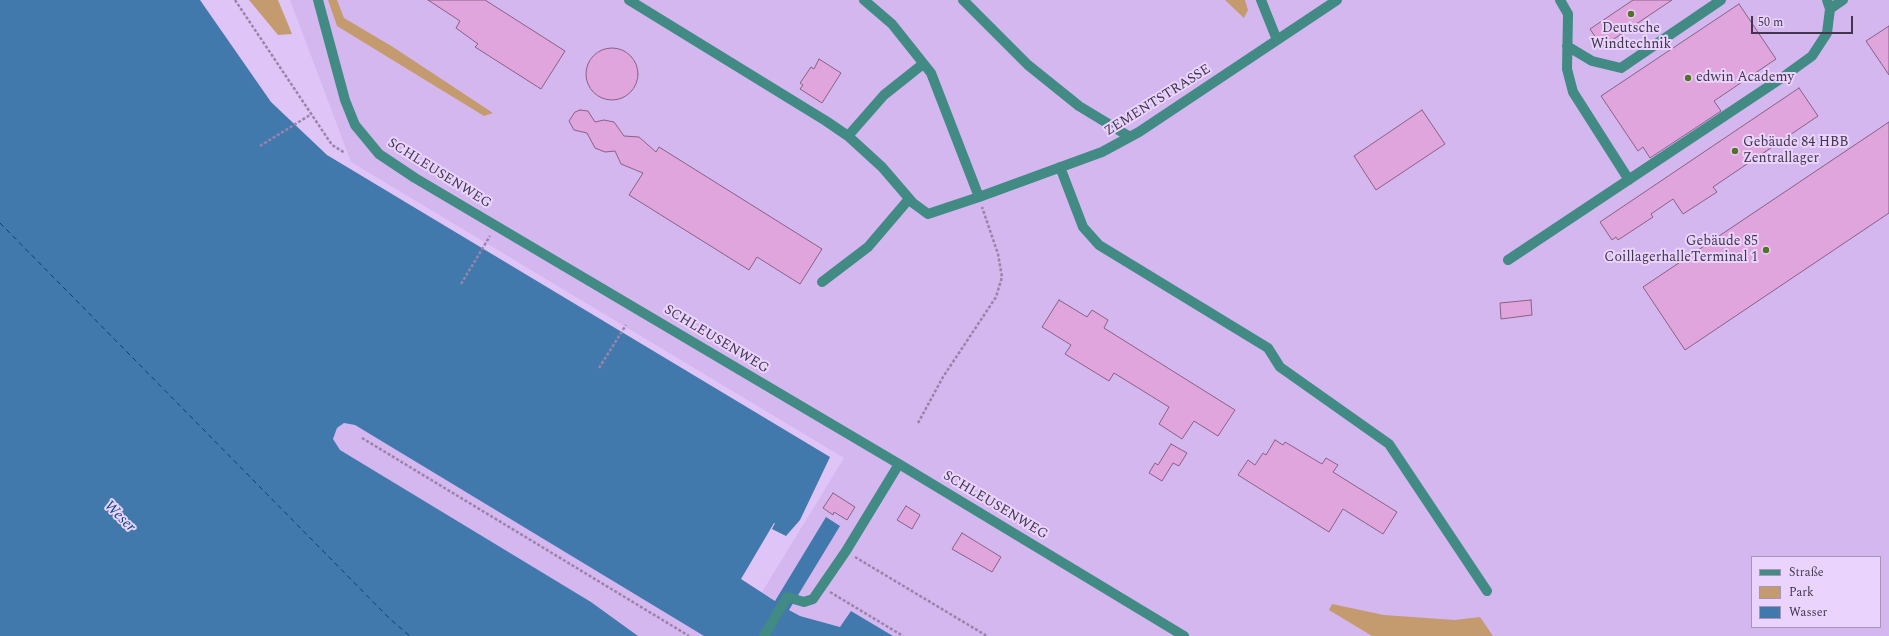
<!DOCTYPE html>
<html>
<head>
<meta charset="utf-8">
<style>
  body { margin:0 }
  #map { position:relative; width:1889px; height:636px; overflow:hidden; background:#dfc4f7; font-family:Spectral,serif }
  canvas { display:block }
  .legend { position:absolute; left:1751px; top:556px; width:130px; height:72px; box-sizing:border-box; background:#ead4fd; border:1px solid #a695b6; margin:0; padding:5px 7px; list-style:none; font-size:12px; color:#41364b }
  .legend li { display:flex; align-items:center; gap:8px; height:20px }
  .legend b { width:20px; border:1px solid #a695b6 }
  .scale { position:absolute; left:1751px; top:16px; width:102px; height:18px; box-sizing:border-box; border:2px solid #41364b; border-top:0; padding-left:5px; font-size:12px; line-height:14px; white-space:nowrap; color:#41364b; -webkit-text-stroke:3px #ead4fd; paint-order:stroke }
</style>
</head>
<body>
<div id="map">
<canvas width="1889" height="636"></canvas>
<ul class="legend">
<li><b style="height:5px;background:#428a84"></b>Straße</li>
<li><b style="height:11px;background:#c49b6f"></b>Park</li>
<li><b style="height:11px;background:#4279ad"></b>Wasser</li>
</ul>
<div class="scale">50 m</div>
</div>
<script>
const ctx = document.querySelector('canvas').getContext('2d');
ctx.lineJoin = 'round';
function paint(path, color) {
  ctx.fillStyle = color;
  ctx.fill(path, 'evenodd');
}
function poly(rows) {
  const path = new Path2D();
  for (const r of rows) {
    if (r.length === 3) {
      path.moveTo(r[0] + r[2], r[1]);
      path.arc(r[0], r[1], r[2], 0, 2 * Math.PI);
      continue;
    }
    path.moveTo(r[0], r[1]);
    for (let i = 2; i < r.length; i += 2) path.lineTo(r[i], r[i + 1]);
  }
  return path;
}
function stroke(path, color, width, dash) {
  ctx.strokeStyle = color;
  ctx.lineWidth = width;
  ctx.lineCap = dash ? 'butt' : 'round';
  ctx.setLineDash(dash || []);
  ctx.stroke(path);
}
function label(font, color, halo, rows, align = 'center') {
  ctx.font = font + ' Spectral,serif';
  ctx.lineWidth = 4;
  ctx.setLineDash([]);
  ctx.textBaseline = 'middle';
  ctx.strokeStyle = halo;
  ctx.fillStyle = color;
  for (const [text, x, y, turn = 0] of rows) {
    ctx.save();
    ctx.translate(x, y);
    ctx.rotate((+turn || 0) * Math.PI / 180);
    ctx.textAlign = isNaN(turn) ? turn : align;
    if (halo) ctx.strokeText(text, 0, 0);
    ctx.fillText(text, 0, 0);
    ctx.restore();
  }
}
const built = poly([
  [290,0,1889,0,1889,636,893,636,851,611,841,627,800,616,762,592,844,458,351,162],
  [1752,557,1880,557,1880,627,1752,627],
  [344,423,355,425,704,636,638,636,591,602,339,450,333,439,337,428]
]);
const green = poly([
  [249,0,278,0,292,34,278,35],
  [328,0,337,0,344,18,393,47,493,113,484,116,337,26],
  [1225,0,1245,0,1248,10,1244,18],
  [1332,604,1384,615,1455,620,1480,617,1493,636,1372,636,1329,610]
]);
const water = poly([
  [0,0,200,0,271,102,327,155,830,457,800,520,786,536,772,529,775,523,774,523,741,579,775,601,826,517,840,526,789,610,800,616,840,627,851,611,893,636,704,636,355,425,344,423,337,428,333,439,340,450,591,602,638,636,0,636]
]);
const ferry = poly([
  [0,223,390,619,410,636]
]);
const building = poly([
  [428,0,485,0,565,51,541,89,475,47,478,44,456,28,460,21,428,0],
  [1633,0,1672,0,1602,47,1590,29,1633,0],
  [1739,4,1776,59,1714,101,1721,111,1650,158,1643,147,1638,151,1601,96,1739,4],
  [1889,26,1889,75,1866,41,1889,26],
  [612,74,26],
  [819,59,841,73,822,103,800,89,803,85,800,83,811,67,814,69,819,59],
  [1799,88,1818,116,1713,187,1717,192,1683,214,1673,199,1651,214,1653,217,1618,240,1616,237,1612,240,1600,222,1799,88],
  [580,110,588,111,595,122,604,120,614,122,624,136,639,137,656,152,659,147,822,249,800,284,757,257,749,270,629,195,643,173,621,164,615,151,605,152,595,148,587,133,574,130,569,121,575,112,580,110],
  [1422,110,1445,144,1376,190,1354,156,1422,110],
  [1889,122,1889,213,1685,350,1643,287,1889,122],
  [1059,300,1087,317,1092,310,1108,320,1104,328,1235,410,1218,436,1194,421,1182,439,1159,424,1169,407,1114,373,1109,381,1065,354,1071,345,1042,327,1059,300],
  [1531,300,1532,315,1501,319,1500,303,1531,300],
  [1275,440,1283,445,1285,442,1322,464,1326,458,1338,465,1333,472,1397,512,1383,534,1343,509,1329,532,1238,475,1248,460,1255,465,1263,453,1266,455,1275,440],
  [1171,444,1187,453,1179,466,1173,463,1162,481,1149,473,1155,463,1158,465,1171,444],
  [833,493,855,507,847,520,834,512,833,515,823,508,833,493],
  [906,506,920,515,912,529,897,520,906,506],
  [962,533,1001,557,992,572,952,549,962,533]
]);
const path = poly([
  [235,0,332,145,345,153],
  [260,146,310,115],
  [461,284,490,236],
  [599,368,626,325],
  [918,423,943,377,996,297,1002,277,998,254,982,207],
  [362,438,689,636],
  [855,557,987,636],
  [830,592,903,636]
]);
const minor = poly([
  [318,0,345,100,355,125,379,154,415,178,899,464,1184,636],
  [629,0,826,121,848,136,882,167,913,203,928,214,979,197,1102,152,1139,132,1337,0],
  [864,0,892,24,931,73,979,197],
  [963,0,1028,65,1079,106,1130,137],
  [1261,0,1277,40],
  [1560,0,1568,14,1567,69,1573,92,1629,180],
  [1830,9,1843,0],
  [1567,46,1592,61,1621,68,1721,0],
  [848,136,884,95,923,64],
  [1060,167,1083,227,1099,245,1268,348,1280,367,1389,444,1487,591],
  [1508,260,1783,77,1812,56,1827,33,1830,9,1827,0],
  [822,282,868,247,909,199],
  [764,636,787,597,804,602,813,599,846,551,899,464]
]);
const markers = [
  [1631,14,4,"#537228"],
  [1688,78,4,"#537228"],
  [1735,151,4,"#537228"],
  [1766,250,4,"#537228"]
];
const poiNames = [
  ["Deutsche",1631,29,"center"],
  ["Windtechnik",1631,45,"center"],
  ["edwin Academy",1696,78],
  ["Gebäude 84 HBB",1743,143],
  ["Zentrallager",1743,159],
  ["Gebäude 85",1758,242,"right"],
  ["CoillagerhalleTerminal 1",1758,258,"right"]
];
const streetNames = [
  ["ZEMENTSTRASSE",1158,101,-32],
  ["SCHLEUSENWEG",439,174,32],
  ["SCHLEUSENWEG",716,340,31],
  ["SCHLEUSENWEG",995,506,31]
];
const waterNames = [
  ["Weser",119,517,45]
];
paint(built, '#d5b7f0');
paint(green, '#c49b6f');
paint(water, '#4279ad');
stroke(ferry, '#004375', 1, [5, 4]);
paint(building, '#e0a5dc');
stroke(building, '#896186', 1);
stroke(path, '#9884aa', 2.5, [3, 2]);
stroke(minor, '#428a84', 10);
for (const [x, y, r, color] of markers) {
  const dot = new Path2D();
  dot.arc(x, y, r, 0, 2 * Math.PI);
  ctx.fillStyle = color;
  ctx.fill(dot);
  stroke(dot, '#ead4fd', 1.5);
}
label('14px', '#41364b', '#ead4fd', poiNames, 'left');
label('14px', '#41364b', '#ead4fd', streetNames);
label('italic 15px', '#004375', '#ead4fd', waterNames);
</script>
</body>
</html>
